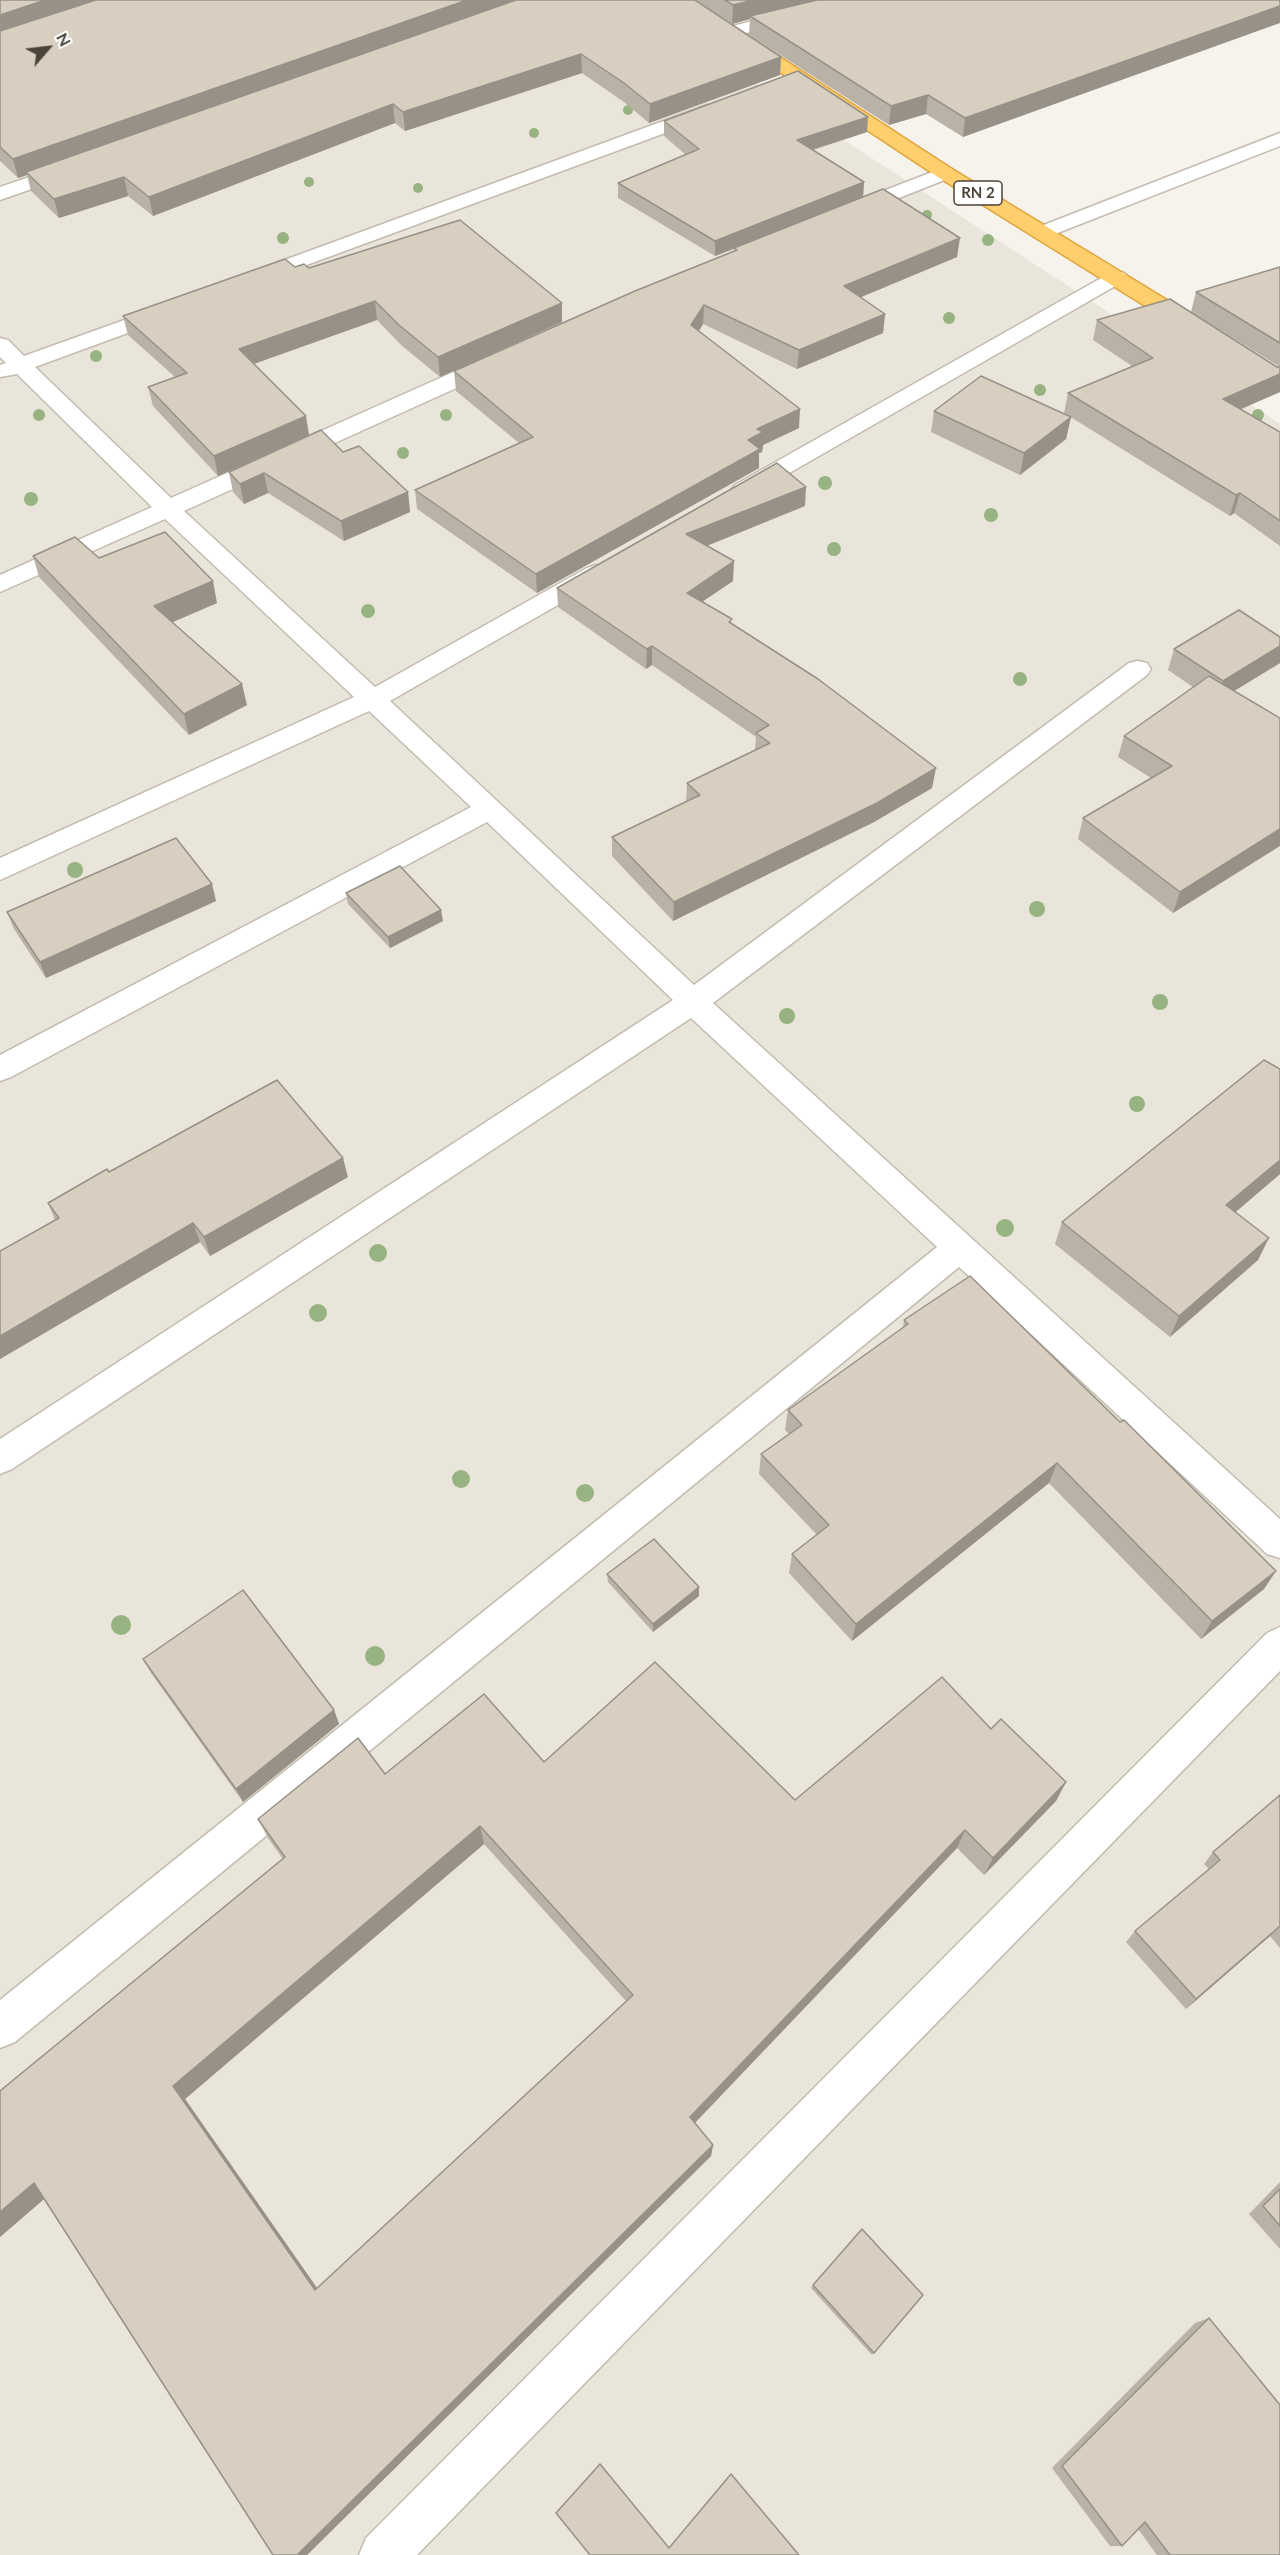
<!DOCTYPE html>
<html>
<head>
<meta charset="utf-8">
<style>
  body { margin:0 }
  #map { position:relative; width:1280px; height:2555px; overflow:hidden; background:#f6f3ec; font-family:Lato,sans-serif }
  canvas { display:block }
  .north { position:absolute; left:18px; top:18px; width:60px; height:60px; -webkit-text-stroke:4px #fff; paint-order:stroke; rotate:62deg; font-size:16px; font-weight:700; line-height:24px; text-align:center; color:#4b4439 }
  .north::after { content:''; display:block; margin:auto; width:21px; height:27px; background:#4b4439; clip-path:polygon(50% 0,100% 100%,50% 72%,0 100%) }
</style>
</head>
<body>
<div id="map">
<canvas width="1280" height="2555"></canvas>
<div class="north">N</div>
</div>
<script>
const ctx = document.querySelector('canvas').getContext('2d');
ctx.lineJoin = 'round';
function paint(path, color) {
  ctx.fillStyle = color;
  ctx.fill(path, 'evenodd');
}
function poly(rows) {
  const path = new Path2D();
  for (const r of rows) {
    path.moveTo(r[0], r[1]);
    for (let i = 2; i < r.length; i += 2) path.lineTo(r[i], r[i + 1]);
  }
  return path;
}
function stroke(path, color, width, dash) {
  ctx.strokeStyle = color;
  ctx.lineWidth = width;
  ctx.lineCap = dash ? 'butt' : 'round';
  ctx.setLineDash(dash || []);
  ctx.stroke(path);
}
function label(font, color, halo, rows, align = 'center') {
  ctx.font = font + ' Lato,sans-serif';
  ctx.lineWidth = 5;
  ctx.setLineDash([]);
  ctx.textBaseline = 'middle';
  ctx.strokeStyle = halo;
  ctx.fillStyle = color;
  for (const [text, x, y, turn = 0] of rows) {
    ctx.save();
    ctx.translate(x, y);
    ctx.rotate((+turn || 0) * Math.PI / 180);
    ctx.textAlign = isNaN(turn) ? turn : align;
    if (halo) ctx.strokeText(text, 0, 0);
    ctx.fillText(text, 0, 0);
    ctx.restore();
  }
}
const residential = poly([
  [0,0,629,0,1280,424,1280,2555,0,2555]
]);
const street = poly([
  [837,0,868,0,865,4,730,37,724,36,721,32,724,28,837,0],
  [707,105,714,107,717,111,714,115,255,284,248,286,241,284,237,280,241,276,707,105],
  [1280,133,1280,146,1050,236,1043,238,1036,236,1033,232,1036,228,1280,133],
  [70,163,77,165,80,169,77,173,0,200,0,187,70,163],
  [945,167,952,169,955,173,952,177,856,215,842,215,839,211,842,207,945,167],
  [1117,271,1124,273,1128,277,1124,281,751,495,743,497,735,495,731,490,735,485,1110,273,1117,271],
  [166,305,174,306,177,311,174,316,35,367,171,498,487,357,495,355,503,357,506,362,503,367,184,511,375,687,587,568,596,565,605,568,608,573,605,578,390,701,694,985,1129,663,1138,661,1147,663,1151,669,1147,675,713,1003,1280,1519,1280,1558,1267,1554,959,1267,15,2042,0,2048,0,2000,937,1247,691,1018,12,1469,0,1474,0,1439,673,1000,487,822,11,1077,0,1081,0,1055,471,807,369,711,0,880,0,858,354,697,165,519,0,592,0,575,152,507,17,374,0,377,0,365,6,363,0,357,0,338,8,340,24,356,166,305],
  [1280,1627,1280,1671,417,2555,359,2555,366,2538,1267,1633,1280,1627]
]);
const highway = poly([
  [671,0,692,0,952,169,1203,322,1206,327,1203,332,1195,334,1187,332,938,177,671,0]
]);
const trees = [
  [628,110,5],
  [534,133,5],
  [309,182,5],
  [418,188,5],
  [927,215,5],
  [283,238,6],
  [988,240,6],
  [949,318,6],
  [96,356,6],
  [1040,390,6],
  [39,415,6],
  [446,415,6],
  [1258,415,6],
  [403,453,6],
  [825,483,7],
  [31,499,7],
  [991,515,7],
  [834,549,7],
  [368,611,7],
  [1020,679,7],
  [75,870,8],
  [1037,909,8],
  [1160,1002,8],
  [787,1016,8],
  [1137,1104,8],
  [1005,1228,9],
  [378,1253,9],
  [318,1313,9],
  [461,1479,9],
  [585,1493,9],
  [121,1625,10],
  [375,1656,10]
];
const wall = poly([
  [0,0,781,57,780,75,649,123,624,102,582,73,405,131,395,123,153,216,128,196,59,218,31,191,27,175,18,178,0,161],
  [696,0,1280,0,963,137,926,114,889,125,749,35,750,19,732,24],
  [664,121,867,132,813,150,864,182,863,197,957,257,861,297,885,314,883,333,797,369,703,324,699,331,799,428,763,445,762,452,759,453,759,468,537,593,417,509,415,490,519,443,456,391,454,371,734,251,734,249,715,256,618,198,618,183,686,155,664,136],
  [295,267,309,268,562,303,562,322,440,377,401,345,377,320,254,364,309,435,218,476,153,406,148,387,175,377,128,335,123,316],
  [1280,267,1280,367,1191,312,1196,292],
  [1097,320,1280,367,1280,392,1241,409,1280,432,1280,546,1234,513,1230,516,1064,413,1068,393,1132,366,1093,340],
  [934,411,1071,417,1066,439,1020,475,931,432],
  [343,452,408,492,410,512,344,541,268,493,244,504,233,492,229,472],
  [805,506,707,546,733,581,702,602,732,623,932,788,874,822,673,921,612,856,612,837,686,802,687,783,755,750,756,737,652,665,646,669,558,607,557,588],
  [33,556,99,558,217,603,172,622,247,705,189,735,39,577],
  [1174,649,1280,663,1234,691,1280,718,1173,913,1078,839,1083,818,1151,778,1118,757,1124,736,1193,687,1168,670],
  [346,893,443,921,390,948,348,904],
  [216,901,46,978,14,929,7,912],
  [1280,1069,1280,1174,1235,1212,1258,1260,1170,1337,1055,1244,1062,1222],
  [109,1172,348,1177,210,1256,200,1242,0,1359,0,1251,55,1220,48,1203],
  [904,1320,1120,1422,1276,1571,1264,1589,1201,1639,1049,1483,852,1641,789,1573,792,1554,817,1535,759,1474,761,1454,789,1434,785,1430,788,1410,903,1328],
  [607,1574,699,1587,699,1596,653,1632,608,1582],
  [143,1659,334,1710,339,1724,243,1802,151,1673],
  [991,1729,1066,1782,1056,1801,984,1875,957,1848,695,2123,713,2145,711,2156,307,2555,44,2199,0,2237,0,2091,283,1859,268,1838,258,1819,385,1774,544,1762,795,1800],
  [484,1844,626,2001,317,2288,185,2099],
  [1280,1795,1280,1948,1270,1936,1186,2009,1126,1942,1135,1931,1209,1869,1204,1864,1213,1852],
  [1280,2182,1280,2249,1249,2214],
  [813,2285,874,2353,872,2355,811,2288],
  [1209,2318,1280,2555,1157,2555,1138,2529,1122,2546,1110,2546,1052,2468,1195,2323]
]);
const shadedWall = poly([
  [45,0,105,0,0,35,0,15],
  [467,0,520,0,26,172,27,175,18,178,13,159],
  [754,0,828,0,750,16,750,19,732,24,733,5],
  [1280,6,1280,23,963,137,965,118],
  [581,54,582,73,405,131,403,112],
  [781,57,780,75,649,123,650,104],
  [928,95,926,114,889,125,891,106],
  [393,104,395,123,153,216,149,197],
  [868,117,867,132,796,155,797,140],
  [124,177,128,196,59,218,54,199],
  [864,182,863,197,715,256,715,241],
  [960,238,957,257,842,305,844,286],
  [375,301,377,320,242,368,239,349],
  [562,303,562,322,440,377,438,357],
  [704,305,703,324,691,344,691,325],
  [885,314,883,333,797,369,799,350],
  [1280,374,1280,392,1218,419,1223,399],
  [800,409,799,428,763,445,762,452,759,453,759,468,537,593,536,574,748,440,757,429],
  [306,416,309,435,218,476,214,456],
  [1071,417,1066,439,1020,475,1024,453],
  [264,473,268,493,244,504,240,484],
  [806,487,805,506,686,554,686,534],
  [408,492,410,512,344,541,341,521],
  [1240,493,1234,513,1230,516,1236,495],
  [734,561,733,581,687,612,687,593],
  [213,581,217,603,159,628,154,606],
  [652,646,652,665,646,669,647,649],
  [1280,646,1280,663,1216,702,1223,681],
  [242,684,247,705,189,735,184,714],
  [936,768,932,788,874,822,673,921,674,902],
  [1280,829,1280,846,1173,913,1180,892],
  [212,884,216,901,46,978,40,962],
  [441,910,443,921,390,948,388,937],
  [343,1158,348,1177,210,1256,204,1237],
  [1280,1160,1280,1174,1217,1228,1226,1205],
  [193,1223,200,1242,0,1359,0,1336],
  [1269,1238,1258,1260,1170,1337,1179,1316],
  [1057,1463,1049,1483,852,1641,856,1624],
  [1276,1571,1264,1589,1201,1639,1212,1621],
  [699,1587,699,1596,653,1632,653,1624],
  [334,1710,339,1724,243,1802,236,1789],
  [1066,1782,1056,1801,984,1875,993,1858],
  [480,1826,484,1844,185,2099,324,2298,315,2290,173,2086],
  [965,1830,957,1848,689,2129,690,2117],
  [1280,1926,1270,1936,1186,2009,1196,1999],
  [713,2145,711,2156,307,2555,297,2555],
  [34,2183,51,2193,0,2237,0,2212]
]);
const building = poly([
  [0,0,45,0,0,15,0,0],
  [96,0,467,0,13,159,0,147,0,31,96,0],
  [516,0,695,0,781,57,650,104,624,83,581,54,403,112,393,104,149,197,124,177,54,199,26,172,516,0],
  [725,0,754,0,733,5,725,0],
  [817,0,1280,0,1280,6,965,118,928,95,891,106,750,16,817,0],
  [798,71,868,117,797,140,864,182,715,241,618,183,699,149,664,121,798,71],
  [883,189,960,238,844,286,885,314,799,350,704,305,691,325,800,409,757,429,763,432,748,440,760,449,536,574,415,490,533,437,454,371,635,291,737,250,734,248,883,189],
  [460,220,562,303,438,357,399,325,375,301,239,349,306,416,214,456,148,387,187,373,123,316,285,259,295,267,304,264,309,268,460,220],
  [1280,267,1280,343,1196,292,1280,267],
  [1170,299,1277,367,1280,367,1280,374,1223,399,1280,432,1280,521,1240,493,1236,495,1068,393,1153,358,1097,320,1170,299],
  [981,376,1071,417,1024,453,934,411,981,376],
  [321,430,343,452,359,446,408,492,341,521,264,473,240,484,229,472,321,430],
  [777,463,806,487,686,534,734,561,687,593,732,619,729,622,818,679,936,768,877,803,674,902,612,837,700,795,687,783,770,743,756,733,769,725,652,646,647,649,557,588,777,463],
  [165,532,213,581,154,606,242,684,184,714,33,556,75,537,99,558,165,532],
  [1239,610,1280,637,1280,646,1223,681,1174,649,1239,610],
  [1209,676,1280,718,1280,829,1180,892,1083,818,1172,766,1124,736,1209,676],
  [176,838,212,884,40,962,7,912,176,838],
  [400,866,441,910,388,937,346,893,400,866],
  [1264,1060,1280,1069,1280,1160,1226,1205,1269,1238,1179,1316,1062,1222,1264,1060],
  [277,1080,343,1158,204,1237,193,1223,0,1336,0,1251,59,1218,48,1203,107,1169,109,1172,277,1080],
  [970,1276,1120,1422,1124,1420,1276,1571,1212,1621,1057,1463,856,1624,792,1554,829,1525,761,1454,802,1425,788,1410,908,1324,904,1320,970,1276],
  [654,1539,699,1587,653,1624,607,1574,654,1539],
  [243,1590,334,1710,236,1789,143,1659,243,1590],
  [655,1662,795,1800,942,1677,991,1729,1001,1719,1066,1782,993,1858,965,1830,690,2117,713,2145,297,2555,273,2555,34,2183,0,2212,0,2091,285,1857,258,1819,358,1738,385,1774,484,1694,544,1762,655,1662],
  [480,1826,633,1995,315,2290,173,2086,480,1826],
  [1280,1795,1280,1926,1196,1999,1135,1931,1220,1860,1213,1852,1280,1795],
  [1280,2189,1280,2226,1263,2206,1280,2189],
  [862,2229,923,2295,874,2353,813,2285,862,2229],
  [1209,2318,1280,2405,1280,2555,1170,2555,1145,2522,1122,2546,1062,2466,1209,2318],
  [600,2464,669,2548,731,2474,799,2555,590,2555,556,2513,600,2464]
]);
const shields = [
  [978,193,48]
];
const shieldNames = [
  ["RN 2",978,193]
];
paint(residential, '#eae5da');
stroke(street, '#c2bbae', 3);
stroke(highway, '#e0a43c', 3);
paint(street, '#fff');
paint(highway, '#ffcf6e');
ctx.fillStyle = '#97b381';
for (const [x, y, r] of trees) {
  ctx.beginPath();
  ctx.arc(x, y, r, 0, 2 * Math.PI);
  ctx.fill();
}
paint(wall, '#bab2a6');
paint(shadedWall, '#979187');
paint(building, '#d8cfc1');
stroke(building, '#979187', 1.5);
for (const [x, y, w] of shields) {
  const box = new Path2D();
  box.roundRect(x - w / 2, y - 12, w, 24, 4.5);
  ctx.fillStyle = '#fff';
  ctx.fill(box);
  stroke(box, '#4b4439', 1.5);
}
label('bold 15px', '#4b4439', null, shieldNames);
</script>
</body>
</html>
